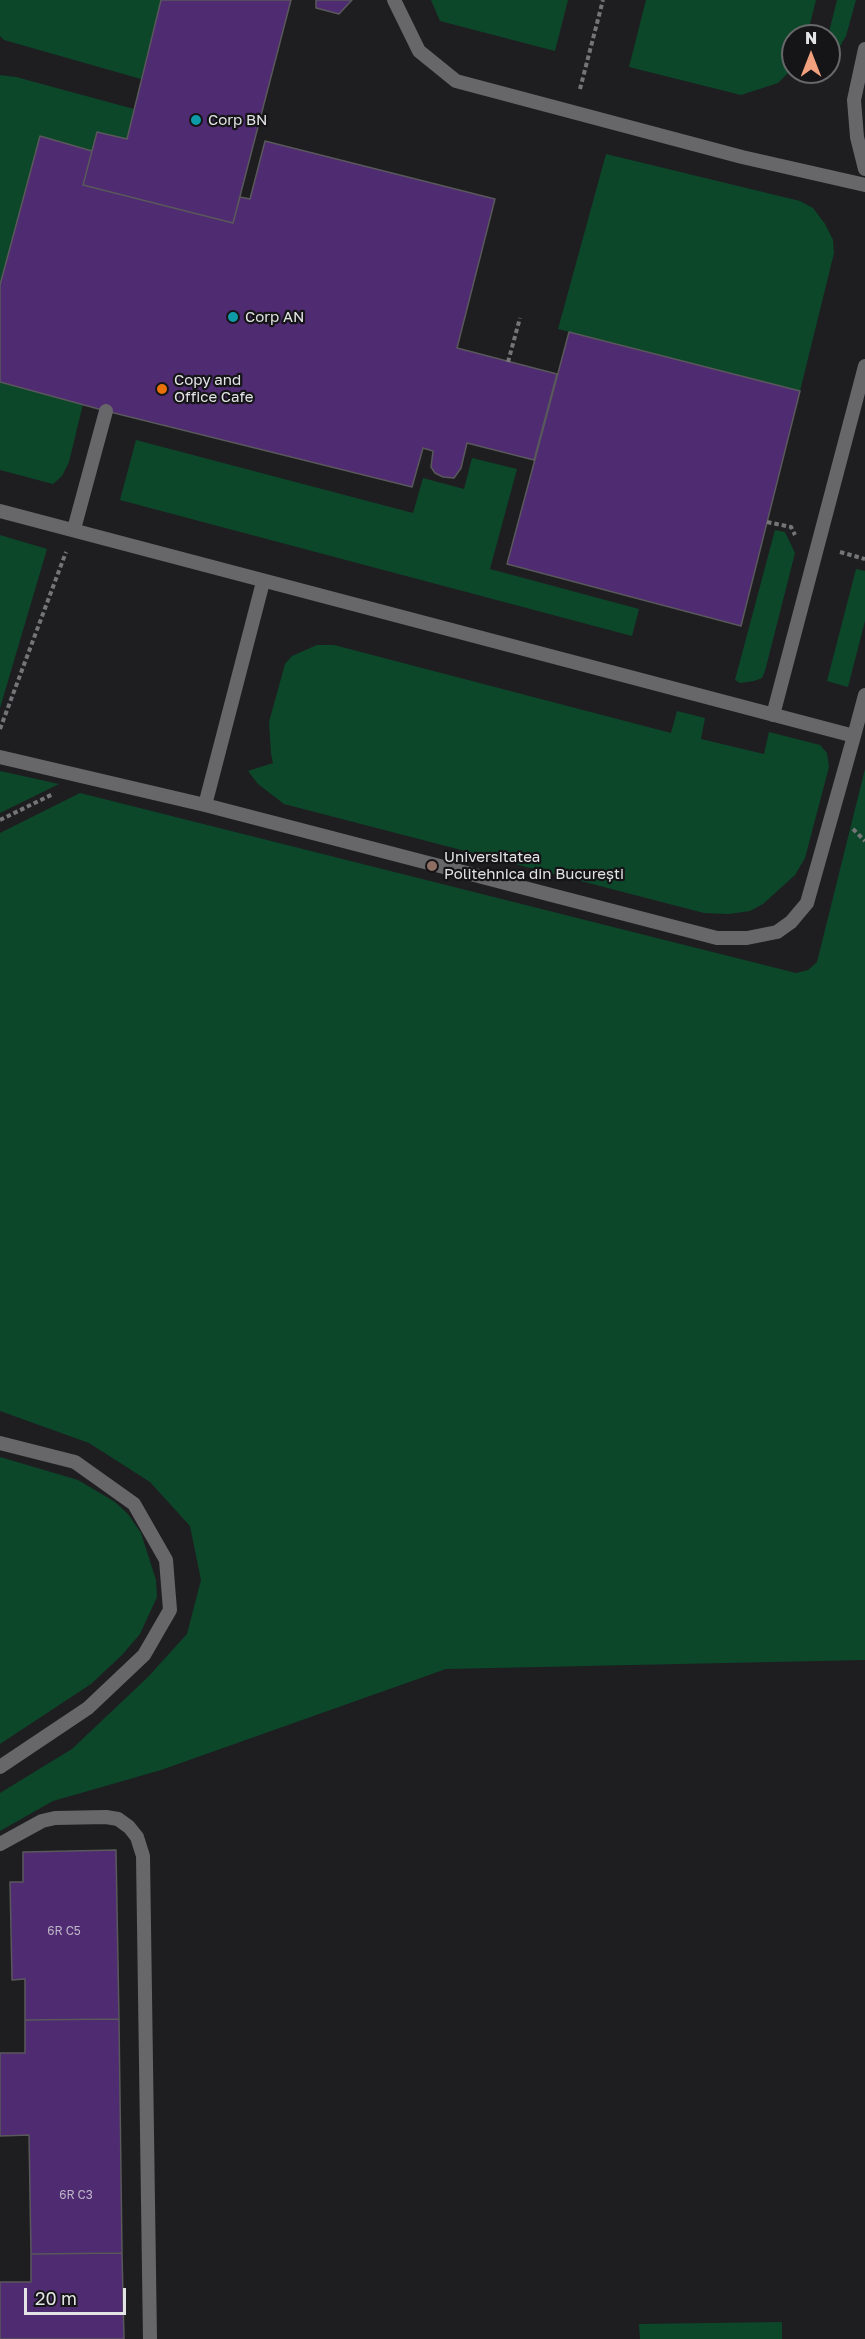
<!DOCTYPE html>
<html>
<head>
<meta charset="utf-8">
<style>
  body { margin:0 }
  #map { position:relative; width:865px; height:2339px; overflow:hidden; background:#1e1e21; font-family:"Golos Text",sans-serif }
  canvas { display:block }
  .north { position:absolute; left:781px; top:24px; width:60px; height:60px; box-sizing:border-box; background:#151518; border:2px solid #67686a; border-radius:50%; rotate:0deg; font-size:16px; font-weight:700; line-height:24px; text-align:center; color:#e3e4e5 }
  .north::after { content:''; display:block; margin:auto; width:21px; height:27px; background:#f2a17e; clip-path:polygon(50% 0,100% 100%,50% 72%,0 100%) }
  .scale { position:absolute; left:24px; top:2288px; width:102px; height:27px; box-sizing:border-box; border:3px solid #e3e4e5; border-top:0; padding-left:8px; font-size:18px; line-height:21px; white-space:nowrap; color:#e3e4e5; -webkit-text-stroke:4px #151518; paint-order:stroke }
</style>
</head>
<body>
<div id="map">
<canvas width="865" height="2339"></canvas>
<div class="north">N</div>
<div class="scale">20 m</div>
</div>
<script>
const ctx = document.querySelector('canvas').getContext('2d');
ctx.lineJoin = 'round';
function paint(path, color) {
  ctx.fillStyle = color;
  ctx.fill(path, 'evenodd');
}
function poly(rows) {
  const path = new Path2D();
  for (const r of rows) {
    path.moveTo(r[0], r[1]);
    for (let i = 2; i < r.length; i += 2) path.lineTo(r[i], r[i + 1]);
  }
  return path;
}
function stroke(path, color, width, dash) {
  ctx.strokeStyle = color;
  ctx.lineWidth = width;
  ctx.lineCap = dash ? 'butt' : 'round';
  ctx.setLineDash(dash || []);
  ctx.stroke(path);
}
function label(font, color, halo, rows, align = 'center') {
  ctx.font = font + ' "Golos Text",sans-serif';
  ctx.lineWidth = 4.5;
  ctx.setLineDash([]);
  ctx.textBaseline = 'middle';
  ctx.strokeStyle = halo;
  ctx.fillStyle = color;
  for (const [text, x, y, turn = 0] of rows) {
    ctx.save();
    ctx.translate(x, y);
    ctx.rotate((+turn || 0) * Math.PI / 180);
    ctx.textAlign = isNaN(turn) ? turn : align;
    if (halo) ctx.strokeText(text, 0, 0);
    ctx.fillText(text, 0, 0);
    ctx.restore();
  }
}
const green = poly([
  [0,0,161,0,141,79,4,40,0,36],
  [431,0,568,0,555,51,440,21],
  [646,0,816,0,807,36,793,36,793,68,778,83,741,95,629,67],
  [837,0,856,0,846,36,829,65,828,36],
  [0,75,16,77,134,109,127,139,97,132,92,151,40,137,0,285],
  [606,154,800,201,813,208,825,224,833,240,834,253,800,391,558,329],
  [0,382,83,404,69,462,62,476,53,484,0,470],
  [136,440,413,513,423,478,464,489,472,458,517,469,490,569,639,609,632,636,120,500],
  [775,530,785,532,795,553,765,671,762,678,754,681,740,683,735,680],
  [0,535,47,549,0,708],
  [856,569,865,571,865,621,848,687,827,681],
  [317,645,334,645,671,733,677,711,705,718,701,739,764,754,769,732,820,745,827,753,829,767,805,858,795,875,763,904,750,911,729,914,704,913,284,804,258,784,248,771,273,763,271,753,269,722,285,664,292,656],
  [865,769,865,1660,446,1669,161,1770,53,1801,0,1831,0,1793,72,1749,148,1677,187,1634,201,1580,190,1526,150,1482,89,1443,0,1411,0,833,80,793,796,973,808,970,817,962],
  [0,771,59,784,0,813],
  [0,1457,78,1480,115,1502,128,1514,141,1533,156,1580,157,1597,140,1634,122,1655,91,1684,0,1744],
  [782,2322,782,2339,640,2339,639,2324]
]);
const building = poly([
  [161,0,291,0,233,223,83,185,97,132,127,139,161,0],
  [316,0,352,0,339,14,316,8,316,0],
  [40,136,92,151,83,185,233,223,240,197,250,199,265,141,495,199,457,348,557,374,534,460,467,443,461,468,454,478,443,477,435,473,431,467,433,451,423,448,412,487,106,411,0,382,0,285,40,136],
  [569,332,800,391,741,626,507,564,569,332],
  [116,1850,119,2019,25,2020,25,1979,12,1980,10,1882,23,1882,23,1852,116,1850],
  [119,2019,122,2253,31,2254,29,2135,0,2136,0,2053,25,2053,25,2020,119,2019],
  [122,2253,124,2339,0,2339,0,2282,31,2282,31,2254,122,2253]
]);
const path = poly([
  [580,89,603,0],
  [508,362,520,318],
  [767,522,791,527,795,535],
  [840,552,865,559],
  [0,729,66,552],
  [0,820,53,794],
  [853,829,865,841]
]);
const service = poly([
  [394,0,419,51,456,81,742,157,865,185],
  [865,49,854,100,857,137,865,169],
  [0,511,854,736,807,903,791,922,777,932,747,938,717,938,205,805,0,757],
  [74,529,106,411],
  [773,715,865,366],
  [854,736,865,695],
  [205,805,263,582],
  [0,1443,75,1462,134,1504,166,1560,170,1610,144,1655,88,1708,0,1767],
  [0,1844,42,1821,55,1818,106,1817,118,1819,129,1827,137,1837,143,1856,150,2339]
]);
const markers = [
  [196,120,6,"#0f9aa8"],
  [233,317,6,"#0f9aa8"],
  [162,389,6,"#e8710a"],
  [432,866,6,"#8d6e63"]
];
const numberNames = [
  ["6R C5",64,1931],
  ["6R C3",76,2195]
];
const poiNames = [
  ["Corp BN",208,120],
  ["Corp AN",245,317],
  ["Copy and",174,380],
  ["Office Cafe",174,397],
  ["Universitatea",444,857],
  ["Politehnica din București",444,874]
];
paint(green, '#0c472a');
paint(building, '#4f2b71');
stroke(building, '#59585b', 1.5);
stroke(path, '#747577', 4, [4.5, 3]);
stroke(service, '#67676a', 14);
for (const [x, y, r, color] of markers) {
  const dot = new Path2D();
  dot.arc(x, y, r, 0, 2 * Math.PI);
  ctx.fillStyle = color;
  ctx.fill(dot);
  stroke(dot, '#151518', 2);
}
label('12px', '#beb6c8', null, numberNames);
label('15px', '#e3e4e5', '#151518', poiNames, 'left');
</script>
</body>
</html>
